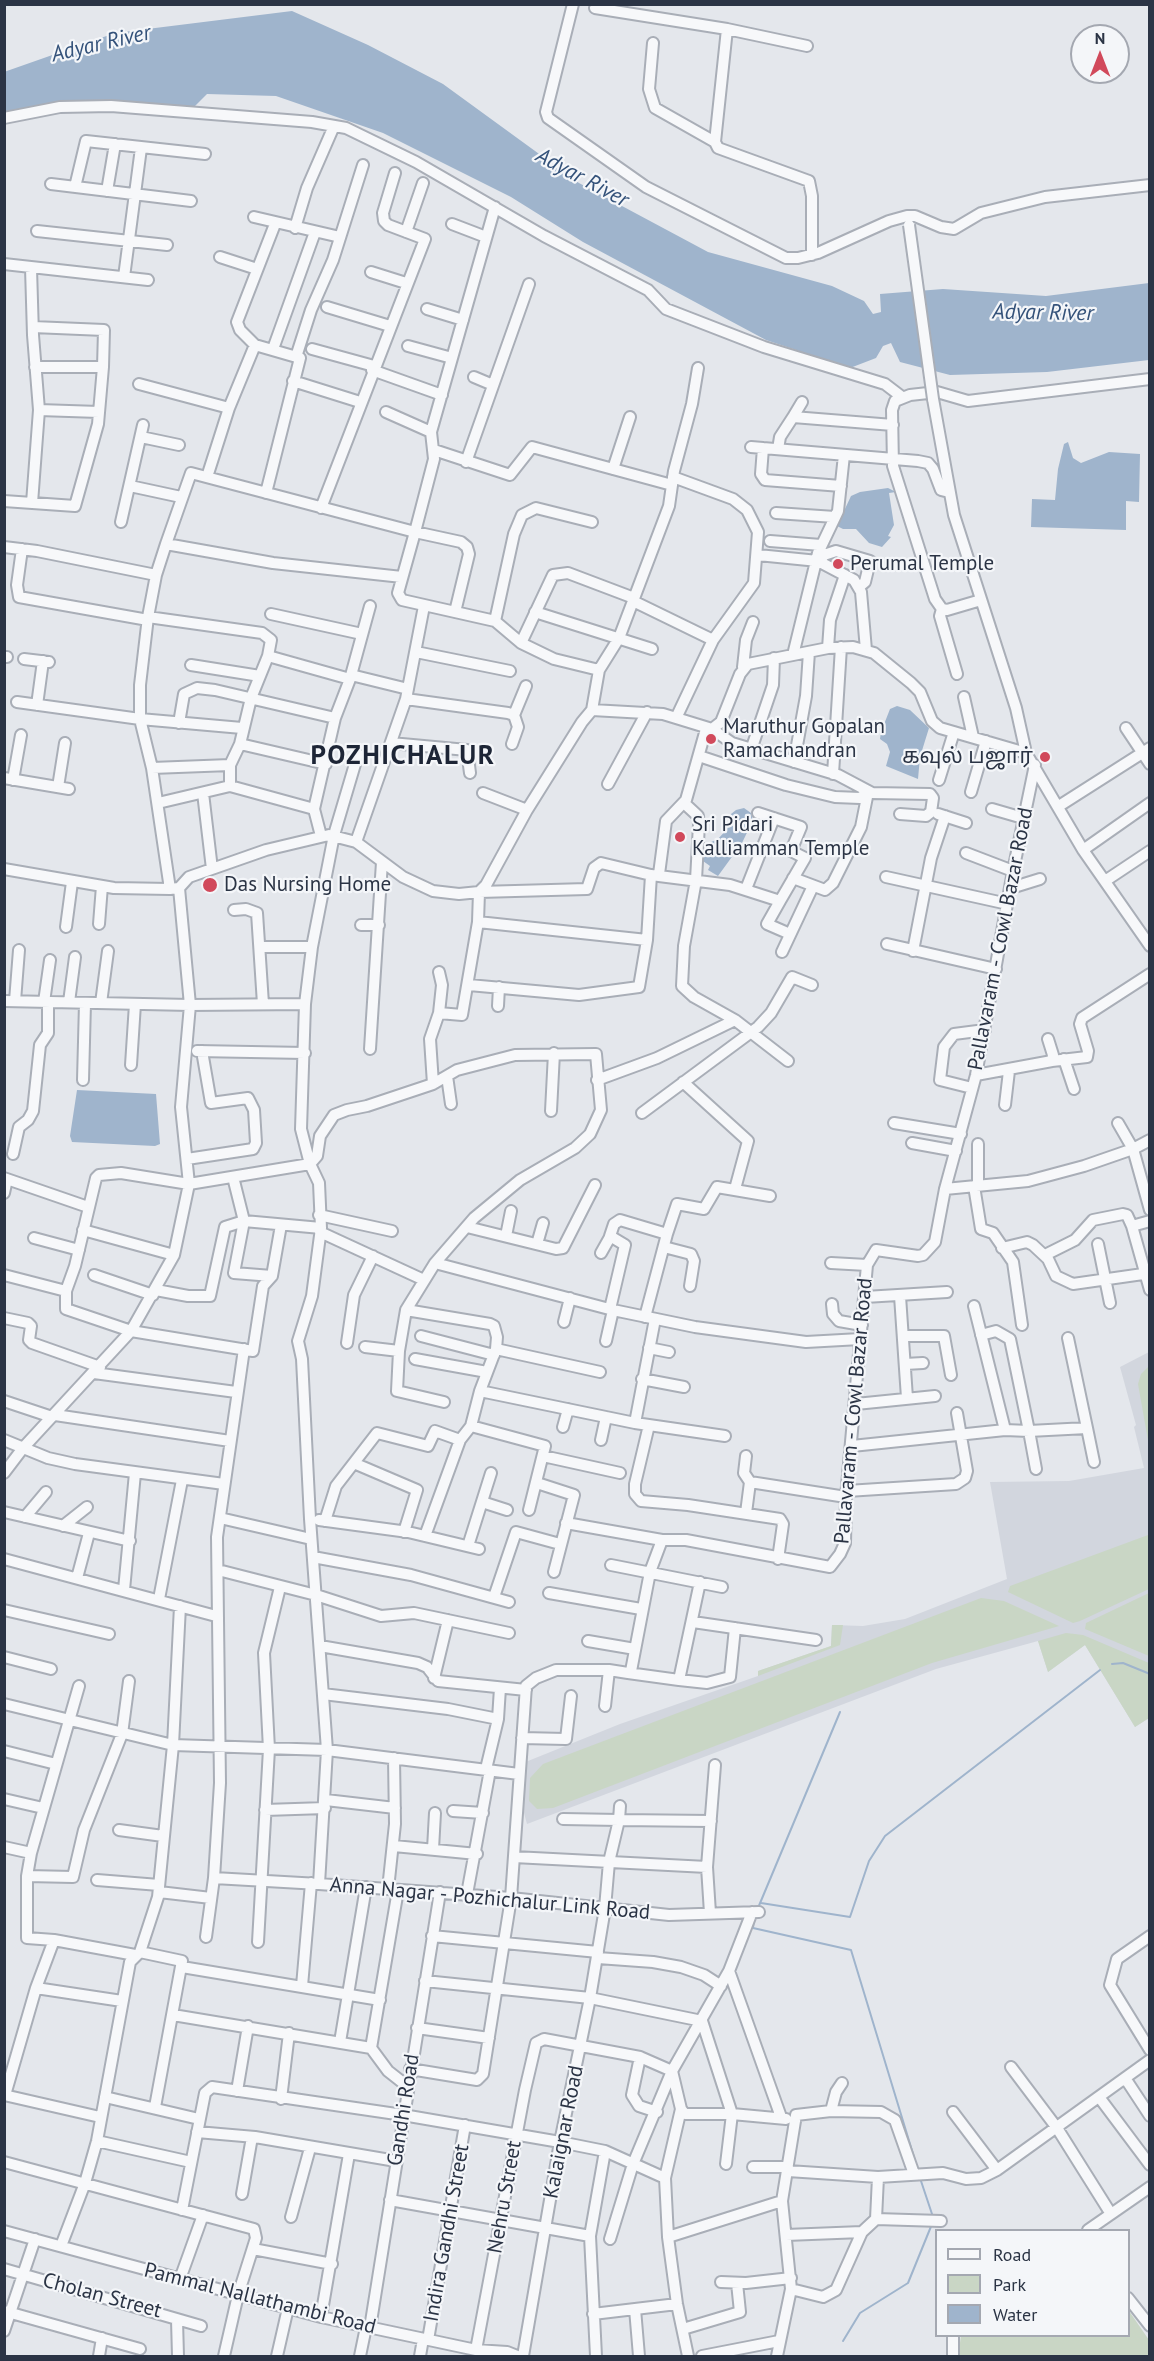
<!DOCTYPE html>
<html>
<head>
<meta charset="utf-8">
<style>
  body { margin:0 }
  #map { position:relative; width:1154px; height:2361px; overflow:hidden; background:#e4e7ec; font-family:"PT Sans",sans-serif }
  canvas { display:block }
  .frame { position:absolute; inset:0; border:6px solid #2b3445; pointer-events:none }
  .legend { position:absolute; left:935px; top:2229px; width:195px; height:108px; box-sizing:border-box; background:#f4f6f9; border:2px solid #a4a8b1; margin:0; padding:8px 10px; list-style:none; font-size:18px; color:#2b3445 }
  .legend li { display:flex; align-items:center; gap:12px; height:30px }
  .legend b { width:30px; border:2px solid #a4a8b1 }
  .north { position:absolute; left:1070px; top:24px; width:60px; height:60px; box-sizing:border-box; background:#f4f6f9; border:2px solid #a4a8b1; border-radius:50%; rotate:0deg; font-size:16px; font-weight:700; line-height:24px; text-align:center; color:#2b3445 }
  .north::after { content:''; display:block; margin:auto; width:21px; height:27px; background:#d1495b; clip-path:polygon(50% 0,100% 100%,50% 72%,0 100%) }
</style>
</head>
<body>
<div id="map">
<canvas width="1154" height="2361"></canvas>
<div class="frame"></div>
<ul class="legend">
<li><b style="height:8px;background:#f7f8fa"></b>Road</li>
<li><b style="height:16px;background:#c9d6c5"></b>Park</li>
<li><b style="height:16px;background:#9fb4cc"></b>Water</li>
</ul>
<div class="north">N</div>
</div>
<script>
const ctx = document.querySelector('canvas').getContext('2d');
ctx.lineJoin = 'round';
function paint(path, color) {
  ctx.fillStyle = color;
  ctx.fill(path, 'evenodd');
}
function poly(rows) {
  const path = new Path2D();
  for (const r of rows) {
    path.moveTo(r[0], r[1]);
    for (let i = 2; i < r.length; i += 2) path.lineTo(r[i], r[i + 1]);
  }
  return path;
}
function stroke(path, color, width, dash) {
  ctx.strokeStyle = color;
  ctx.lineWidth = width;
  ctx.lineCap = dash ? 'butt' : 'round';
  ctx.setLineDash(dash || []);
  ctx.stroke(path);
}
function label(font, color, halo, rows, align = 'center') {
  ctx.font = font + ' "PT Sans","Noto Sans Tamil",sans-serif';
  ctx.lineWidth = 4.5;
  ctx.setLineDash([]);
  ctx.textBaseline = 'middle';
  ctx.strokeStyle = halo;
  ctx.fillStyle = color;
  for (const [text, x, y, turn = 0] of rows) {
    ctx.save();
    ctx.translate(x, y);
    ctx.rotate((+turn || 0) * Math.PI / 180);
    ctx.textAlign = isNaN(turn) ? turn : align;
    if (halo) ctx.strokeText(text, 0, 0);
    ctx.fillText(text, 0, 0);
    ctx.restore();
  }
}
const built = poly([
  [1149,1352,1149,1718,1135,1727,1085,1645,1048,1672,1038,1641,936,1669,527,1824,521,1802,523,1763,620,1724,758,1676,758,1671,831,1646,832,1625,863,1626,905,1619,1007,1579,990,1482,1069,1481,1144,1468,1134,1427,1136,1425,1120,1367]
]);
const green = poly([
  [1149,1366,1149,1446,1138,1384,1141,1374],
  [1148,1535,1149,1589,1080,1621,1073,1623,1008,1592,1010,1586],
  [1149,1593,1149,1656,1085,1629,1086,1623],
  [981,1598,1004,1601,1059,1626,932,1663,553,1808,537,1809,529,1801,530,1778,543,1764],
  [832,1625,843,1625,840,1645,758,1676,758,1671,831,1646],
  [1066,1633,1083,1635,1149,1663,1149,1718,1135,1727,1085,1645,1048,1672,1038,1641],
  [1129,2311,1149,2340,1149,2356,958,2356,961,2336,1128,2336]
]);
const water = poly([
  [292,11,368,45,443,84,579,183,708,252,832,286,864,301,873,314,881,312,880,294,943,289,1046,296,1149,283,1149,360,1047,372,950,375,900,362,891,343,883,346,876,358,850,368,766,340,583,242,511,197,383,133,276,96,207,94,188,113,36,109,5,119,4,72,115,33],
  [1068,442,1073,458,1081,463,1109,452,1140,454,1139,502,1126,501,1126,530,1031,527,1032,499,1055,500,1058,469,1064,444],
  [888,488,896,492,889,493,894,525,888,536,891,537,882,547,869,543,856,529,843,529,837,526,851,496,860,492],
  [897,706,910,710,929,728,920,757,918,779,886,766,890,752,887,744,880,739,881,732,890,709],
  [744,808,751,813,753,820,742,843,718,876,708,870,710,866,703,861,704,853,709,843,718,839,727,829,731,814,736,810],
  [77,1090,156,1094,160,1144,155,1146,72,1142,70,1136]
]);
const stream = poly([
  [1112,1664,1123,1663,1150,1674],
  [761,1903,850,1917,869,1861,885,1836,1100,1670],
  [758,1908,840,1712],
  [754,1919,753,1928,851,1950,917,2167],
  [921,2181,933,2217],
  [843,2341,860,2313,908,2283,932,2224]
]);
const minor = poly([
  [573,4,546,112,548,118,646,187,786,258,798,258,818,253,889,221,907,216,915,216,941,227,954,229,981,213,1045,197,1150,185],
  [595,8,727,29,715,142,718,148,809,181,812,196,812,255],
  [727,29,807,46],
  [653,43,649,89,655,108,715,142],
  [4,118,60,107,111,106,312,122,346,128,416,162,544,236,648,290,666,309,764,347,885,384,902,397],
  [51,184,191,201],
  [75,187,86,141,205,154],
  [107,191,115,144],
  [254,217,340,237],
  [452,224,486,237],
  [295,228,307,188,334,126],
  [37,231,167,245],
  [406,232,423,183],
  [220,257,257,269],
  [4,264,148,280],
  [31,268,33,335,39,410,32,503],
  [371,272,406,283],
  [124,277,141,148],
  [327,307,390,326],
  [427,309,463,320],
  [33,327,104,330,103,367,35,367],
  [408,346,452,358],
  [273,349,315,232],
  [312,349,374,366],
  [296,357,311,310,333,260,363,165],
  [372,370,442,395],
  [474,377,493,385],
  [293,381,360,402],
  [139,384,229,408],
  [933,399,954,515,1016,708,1026,753],
  [802,402,793,417,893,425],
  [39,410,99,412],
  [386,412,431,432],
  [141,437,179,445],
  [751,447,918,461,928,463,933,469,941,490,949,492],
  [763,448,761,474,765,480,841,486],
  [778,449,780,437,793,417],
  [434,450,510,475,532,447,672,485],
  [466,462,529,284],
  [613,469,630,417],
  [207,477,229,408,255,345],
  [673,477,733,499,747,510,758,532,754,583,713,640,677,716],
  [130,486,181,497],
  [266,493,300,358,255,345,240,330,237,322,275,224],
  [4,501,75,506,98,424,103,367],
  [321,508,425,239,388,225,384,221,383,213,395,173],
  [776,513,835,517],
  [121,522,143,425],
  [770,541,821,545],
  [166,544,191,473,415,532,398,593,402,600,495,621,521,643,554,659,599,670],
  [4,547,37,551,156,575],
  [22,549,17,585,19,597,148,620],
  [758,555,818,561,854,580,861,592,866,650],
  [820,562,824,555,836,551,870,561,865,582,859,587],
  [981,600,947,610,942,609,935,599,893,466,892,410,895,401,910,395,937,392,968,401,1150,379],
  [633,601,713,640],
  [942,609,940,616,957,674],
  [455,612,469,554,467,547,461,542,415,532,434,459,431,432,495,207],
  [535,612,652,649],
  [271,614,362,634],
  [148,617,262,633,271,640,268,656,251,698,240,744,230,765,230,786],
  [495,621,514,534,522,515,536,508,592,522],
  [521,643,553,575,568,573,634,598],
  [828,648,830,620,845,575],
  [416,652,510,671],
  [793,655,818,553,838,511,844,455],
  [268,656,350,679],
  [4,657,7,657],
  [24,659,49,662],
  [191,665,260,676],
  [743,667,746,640,753,622],
  [351,675,408,689],
  [964,697,973,737],
  [406,699,508,713,514,715,518,727,512,744],
  [17,702,140,719,242,728],
  [37,705,43,661],
  [592,710,599,670,619,638,669,506,674,471,692,404,698,368],
  [514,715,526,686],
  [179,723,184,694,197,688,215,690,335,718],
  [1126,728,1150,764],
  [712,729,732,743,838,775,872,793,930,794,933,798,931,812],
  [391,743,467,750,470,773],
  [240,744,326,764],
  [751,750,773,685,774,658],
  [358,754,334,835,312,947,305,1004,301,1129,310,1164,319,1183,321,1228,312,1296,298,1341,302,1359,310,1519,327,1750,319,1884,511,1898,669,1915,759,1912],
  [699,756,786,785,835,797,860,798,868,792],
  [794,762,806,696,809,652],
  [152,768,230,765],
  [833,774,841,647],
  [4,778,69,789],
  [13,780,21,735],
  [939,780,954,732],
  [608,784,647,712],
  [58,787,65,743],
  [971,792,986,741],
  [203,793,212,869],
  [483,793,527,810],
  [158,803,230,786,314,809],
  [684,803,698,816,699,824,696,880,684,946,682,986,694,997,735,1020,788,1061],
  [1059,806,1150,748],
  [992,809,1023,818],
  [900,814,926,816,931,812],
  [938,814,966,823],
  [321,836,314,809,335,718,350,679,370,606],
  [356,842,406,699,424,606],
  [1083,850,1150,803],
  [966,853,1013,871],
  [4,869,114,888,170,889],
  [659,874,666,821,686,800,706,729],
  [886,877,1008,904],
  [793,878,825,890,833,883,861,827,868,792],
  [1105,881,1150,851],
  [179,888,189,877,266,850,329,835,356,842,403,877,433,891,459,894,479,892,486,885,527,810,582,722,592,710,663,714,712,729,721,722,740,674,748,664,828,648,853,647,874,653,911,683,920,692,932,721,940,728,1026,753,1083,850,1150,946],
  [179,888,170,889,152,768,140,719,140,685,148,617,156,575,166,544,273,563,402,577],
  [1011,888,1040,879],
  [746,889,774,818],
  [780,901,767,924,790,934],
  [234,910,246,909,257,913,263,1004],
  [99,924,102,886],
  [361,925,379,925],
  [66,927,72,882],
  [647,940,478,922,479,892,587,889,594,868,601,863,651,875,730,885,780,901,805,858,791,851,801,827,758,813],
  [887,944,996,969],
  [260,947,312,947],
  [913,951,931,858,945,816],
  [782,952,813,886],
  [469,985,579,995,639,987,647,940,651,875],
  [4,1001,190,1005,305,1004],
  [15,1001,19,950],
  [44,1002,50,960],
  [69,1002,75,957],
  [101,1003,108,951],
  [498,1006,499,987],
  [439,1013,462,1015,478,922],
  [370,1049,382,862],
  [197,1051,305,1053],
  [1064,1059,1074,1089],
  [1052,1061,1087,1057,1088,1051,1080,1024,1082,1018,1150,974],
  [131,1065,135,1004],
  [976,1075,1052,1061,1053,1055,1048,1039],
  [447,1076,451,1104],
  [83,1080,85,1003],
  [597,1080,657,1058,735,1020],
  [683,1082,748,1141,735,1189],
  [433,1084,430,1039,439,1013,442,985,439,972],
  [972,1088,940,1080,944,1047,954,1034,985,1030],
  [1005,1105,1009,1071],
  [551,1111,554,1053],
  [642,1113,758,1027,771,1013,792,977,812,985],
  [894,1123,961,1134],
  [1118,1123,1133,1149,1150,1210],
  [912,1143,956,1151],
  [13,1154,19,1127,28,1120,33,1111,40,1045,48,1033,48,1002],
  [187,1159,253,1149,256,1143,254,1110,248,1098,211,1103,202,1051],
  [233,1177,244,1221,234,1273,272,1276],
  [4,1178,88,1207],
  [974,1186,981,1229,993,1233,1013,1262,1022,1325],
  [978,1186,978,1144],
  [945,1189,1028,1181,1084,1166,1133,1149,1150,1140],
  [4,1193,7,1179],
  [319,1215,392,1231],
  [281,1225,272,1276,263,1286,253,1351,131,1331,66,1309,66,1291,75,1266,96,1178,99,1175,121,1173,189,1184,310,1164,317,1156,320,1136,334,1115,347,1110,367,1106,433,1084,457,1070,515,1055,596,1054,601,1110,590,1134,575,1148,520,1180,474,1218,435,1263,406,1310,399,1351,397,1391,444,1402],
  [1132,1226,1150,1290],
  [467,1227,556,1249,563,1248,595,1185],
  [83,1230,174,1255],
  [320,1232,424,1280],
  [667,1234,677,1204,704,1209,717,1187,770,1196],
  [506,1236,511,1211],
  [34,1238,79,1250],
  [537,1244,543,1223],
  [1098,1244,1110,1303],
  [664,1247,691,1254,694,1261,690,1286],
  [1002,1248,1027,1242,1033,1245,1048,1259,1056,1276,1073,1284,1150,1273],
  [601,1253,610,1237],
  [1045,1255,1075,1240,1093,1220,1123,1214,1127,1215,1132,1226,1150,1221],
  [435,1263,613,1310,695,1327,806,1342,860,1339],
  [831,1263,867,1265],
  [4,1275,66,1291],
  [94,1275,153,1295],
  [156,1290,188,1296,210,1296,225,1227,244,1221,321,1228],
  [900,1296,907,1398],
  [865,1297,947,1292],
  [832,1304,833,1314,839,1321,862,1325],
  [974,1306,1005,1430],
  [610,1309,625,1245,610,1236,614,1224,620,1220,667,1234,645,1317],
  [406,1310,490,1324,494,1326,497,1337,496,1349,480,1391,471,1426,460,1440,425,1536],
  [4,1318,28,1323,31,1326,29,1340,32,1343,100,1367],
  [564,1322,570,1298],
  [421,1336,494,1355],
  [903,1336,944,1336,951,1375],
  [1068,1338,1087,1428],
  [606,1341,613,1310],
  [347,1343,354,1295,373,1256],
  [365,1347,399,1351],
  [649,1348,669,1352],
  [496,1349,600,1372],
  [415,1359,487,1372],
  [905,1364,923,1363],
  [94,1373,236,1392],
  [642,1379,684,1387],
  [480,1391,635,1423,725,1436],
  [4,1401,52,1417],
  [856,1404,935,1396],
  [55,1415,230,1441],
  [635,1423,655,1319],
  [649,1425,635,1484,635,1494,641,1501,688,1505,780,1519,783,1524,778,1559],
  [471,1426,545,1446,529,1510],
  [563,1427,568,1409],
  [4,1440,48,1458,75,1464,224,1484],
  [601,1440,606,1417],
  [852,1446,1005,1430,1029,1431,1010,1339,996,1331,981,1335],
  [543,1456,620,1473],
  [746,1456,744,1473,750,1482],
  [356,1464,417,1490,404,1532],
  [1036,1469,1029,1431,1087,1428,1094,1462],
  [4,1473,23,1448,131,1331,174,1255,189,1184,181,1107,190,1005,179,888],
  [537,1483,574,1495,554,1572],
  [847,1491,956,1484,965,1478,967,1471,957,1413],
  [482,1502,507,1510],
  [4,1512,130,1541],
  [746,1513,750,1482,846,1497],
  [25,1517,46,1492],
  [220,1518,311,1539],
  [319,1520,408,1532,479,1549],
  [325,1521,336,1486,377,1433,428,1446,435,1431,460,1440],
  [566,1523,662,1540],
  [63,1526,87,1507],
  [468,1546,491,1473],
  [313,1557,411,1575,509,1602],
  [4,1559,216,1616],
  [611,1565,722,1587],
  [218,1570,316,1595,381,1616,414,1613,509,1633],
  [77,1578,89,1533],
  [124,1590,135,1473],
  [549,1593,641,1609],
  [494,1597,516,1532,560,1544],
  [159,1599,182,1480],
  [4,1610,109,1634],
  [693,1622,816,1640],
  [588,1641,635,1649],
  [320,1646,418,1663,427,1667,438,1681,526,1690],
  [4,1657,51,1669],
  [628,1673,679,1680,700,1582],
  [434,1678,448,1620],
  [679,1680,707,1683,730,1677,735,1628],
  [323,1694,448,1709,498,1719],
  [4,1704,173,1745,327,1750,519,1774],
  [605,1706,609,1670],
  [522,1738,566,1739,571,1696],
  [4,1751,56,1764],
  [486,1769,498,1719,500,1688],
  [4,1799,43,1808],
  [326,1800,395,1808],
  [265,1810,325,1808],
  [453,1811,483,1813],
  [563,1819,619,1820,620,1806],
  [119,1830,163,1836],
  [394,1846,477,1854],
  [4,1847,31,1853],
  [433,1849,435,1813],
  [514,1857,707,1867],
  [27,1876,73,1877,84,1830,122,1734,129,1681],
  [214,1878,319,1884],
  [97,1880,159,1885],
  [388,1889,395,1824,394,1758],
  [159,1892,211,1898],
  [467,1894,490,1770],
  [710,1913,707,1867,715,1765],
  [432,1936,598,1952],
  [1150,1936,1117,1959,1110,1985,1150,2050],
  [206,1937,214,1878,220,1783,217,1537,244,1349],
  [54,1940,27,1938,27,1876,31,1853,79,1686],
  [258,1942,269,1749,264,1653,280,1587],
  [140,1952,182,1961,155,2107],
  [598,1958,653,1962,681,1967,704,1975,721,1986],
  [182,1967,380,2000],
  [729,1971,781,2117],
  [425,1981,590,1998,702,2021,732,2114,726,2164],
  [302,1986,311,1883],
  [36,1988,122,2001],
  [173,2015,371,2048,398,1890],
  [417,2028,489,2038],
  [340,2042,366,1887],
  [371,2048,388,2071,407,2086],
  [640,2057,632,2095,639,2106,657,2112],
  [1011,2067,1057,2128,1111,2214],
  [410,2069,477,2080,483,2074,511,1898,526,1686,536,1678,556,1670,609,1670,628,1673,631,1671,650,1572,662,1540,686,1540,830,1567,840,1554,845,1543,846,1497,867,1265,876,1250,918,1256,923,1255,935,1242,945,1189,976,1075,1013,871,1035,765],
  [1125,2078,1150,2116],
  [237,2091,248,2026],
  [4,2095,100,2117],
  [5,2095,36,1988,54,1940,135,1955],
  [105,2097,199,2119],
  [1099,2097,1150,2165],
  [281,2099,289,2033],
  [681,2109,685,2114,732,2114,786,2119],
  [831,2111,836,2092,842,2083],
  [953,2112,997,2170],
  [197,2132,255,2137,396,2161],
  [97,2141,191,2162],
  [4,2162,254,2229,256,2238,238,2295,224,2356],
  [753,2167,788,2167],
  [788,2171,878,2177,943,2173,966,2179,981,2178,997,2170,1150,2060],
  [242,2194,252,2137],
  [390,2200,590,2236],
  [182,2210,205,2093,212,2087,403,2115,560,2142,605,2151,665,2178],
  [291,2217,310,2148],
  [876,2219,878,2177],
  [1088,2230,1150,2187],
  [4,2231,321,2317,476,2350,507,2352,517,2356],
  [786,2235,862,2232],
  [668,2237,782,2201],
  [610,2239,633,2164,672,2071,729,1971,752,1912],
  [61,2246,85,2183,97,2141,130,1962,140,1952,158,1897,173,1745,180,1606],
  [253,2249,332,2264],
  [4,2269,201,2326],
  [180,2279,203,2215],
  [721,2282,746,2283,791,2278],
  [791,2289,823,2297,836,2290,862,2232,876,2219,941,2221],
  [1128,2298,1150,2326],
  [635,2309,639,2356],
  [4,2311,140,2349],
  [593,2314,677,2304],
  [321,2317,349,2154],
  [177,2320,178,2356],
  [370,2328,440,1892],
  [683,2329,740,2312,737,2283],
  [4,2331,35,2239],
  [428,2340,465,2125],
  [476,2350,525,2090,536,2043,544,2039,640,2057,672,2071,681,2109,665,2178,668,2237,677,2304,688,2356],
  [99,2356,102,2338],
  [277,2356,288,2308],
  [360,2356,366,2327],
  [420,2356,423,2339],
  [523,2356,560,2142,590,1998,605,1908,609,1862,619,1820,711,1821],
  [596,2356,590,2236,605,2151],
  [702,2356,779,2341],
  [777,2356,791,2289,782,2201,796,2115,831,2111,881,2112,895,2120,914,2174],
  [953,2356,953,2336]
]);
const minorBridge = poly([
  [909,225,933,399]
]);
const markers = [
  [838,564,6,"#d1495b"],
  [711,739,6,"#d1495b"],
  [1045,757,6,"#d1495b"],
  [680,837,6,"#d1495b"],
  [210,885,8,"#d1495b"]
];
const poiNames = [
  ["Perumal Temple",850,564],
  ["Maruthur Gopalan",723,727],
  ["Ramachandran",723,751],
  ["கவுல் பஜார்",1033,757,"right"],
  ["Sri Pidari",692,825],
  ["Kalliamman Temple",692,849],
  ["Das Nursing Home",224,885]
];
const streetNames = [
  ["Pallavaram - Cowl Bazar Road",1001,939,-79],
  ["Pallavaram - Cowl Bazar Road",854,1411,-85],
  ["Anna Nagar - Pozhichalur Link Road",490,1899,5],
  ["Gandhi Road",404,2110,-81],
  ["Kalaignar Road",564,2132,-79],
  ["Nehru Street",505,2197,-80],
  ["Indira Gandhi Street",447,2233,-80],
  ["Cholan Street",102,2296,15],
  ["Pammal Nallathambi Road",260,2299,14]
];
const waterNames = [
  ["Adyar River",101,44,-13],
  ["Adyar River",582,178,28],
  ["Adyar River",1043,313,1]
];
const districtNames = [
  ["POZHICHALUR",403,756]
];
paint(built, '#d2d6de');
paint(green, '#c9d6c5');
paint(water, '#9fb4cc');
stroke(stream, '#9fb4cc', 2);
stroke(minor, '#a9aeb7', 14);
stroke(minor, '#f7f8fa', 10);
stroke(minorBridge, '#a9aeb7', 14, []);
stroke(minorBridge, '#f7f8fa', 10);
for (const [x, y, r, color] of markers) {
  const dot = new Path2D();
  dot.arc(x, y, r, 0, 2 * Math.PI);
  ctx.fillStyle = color;
  ctx.fill(dot);
  stroke(dot, '#f4f6f9', 2);
}
label('21px', '#2b3445', '#f4f6f9', poiNames, 'left');
label('21px', '#2b3445', '#f4f6f9', streetNames);
label('italic 22px', '#34527a', '#f4f6f9', waterNames);
ctx.letterSpacing = '1.5px';
label('bold 27px', '#1d2536', '#f4f6f9', districtNames);
ctx.letterSpacing = '0px';
</script>
</body>
</html>
